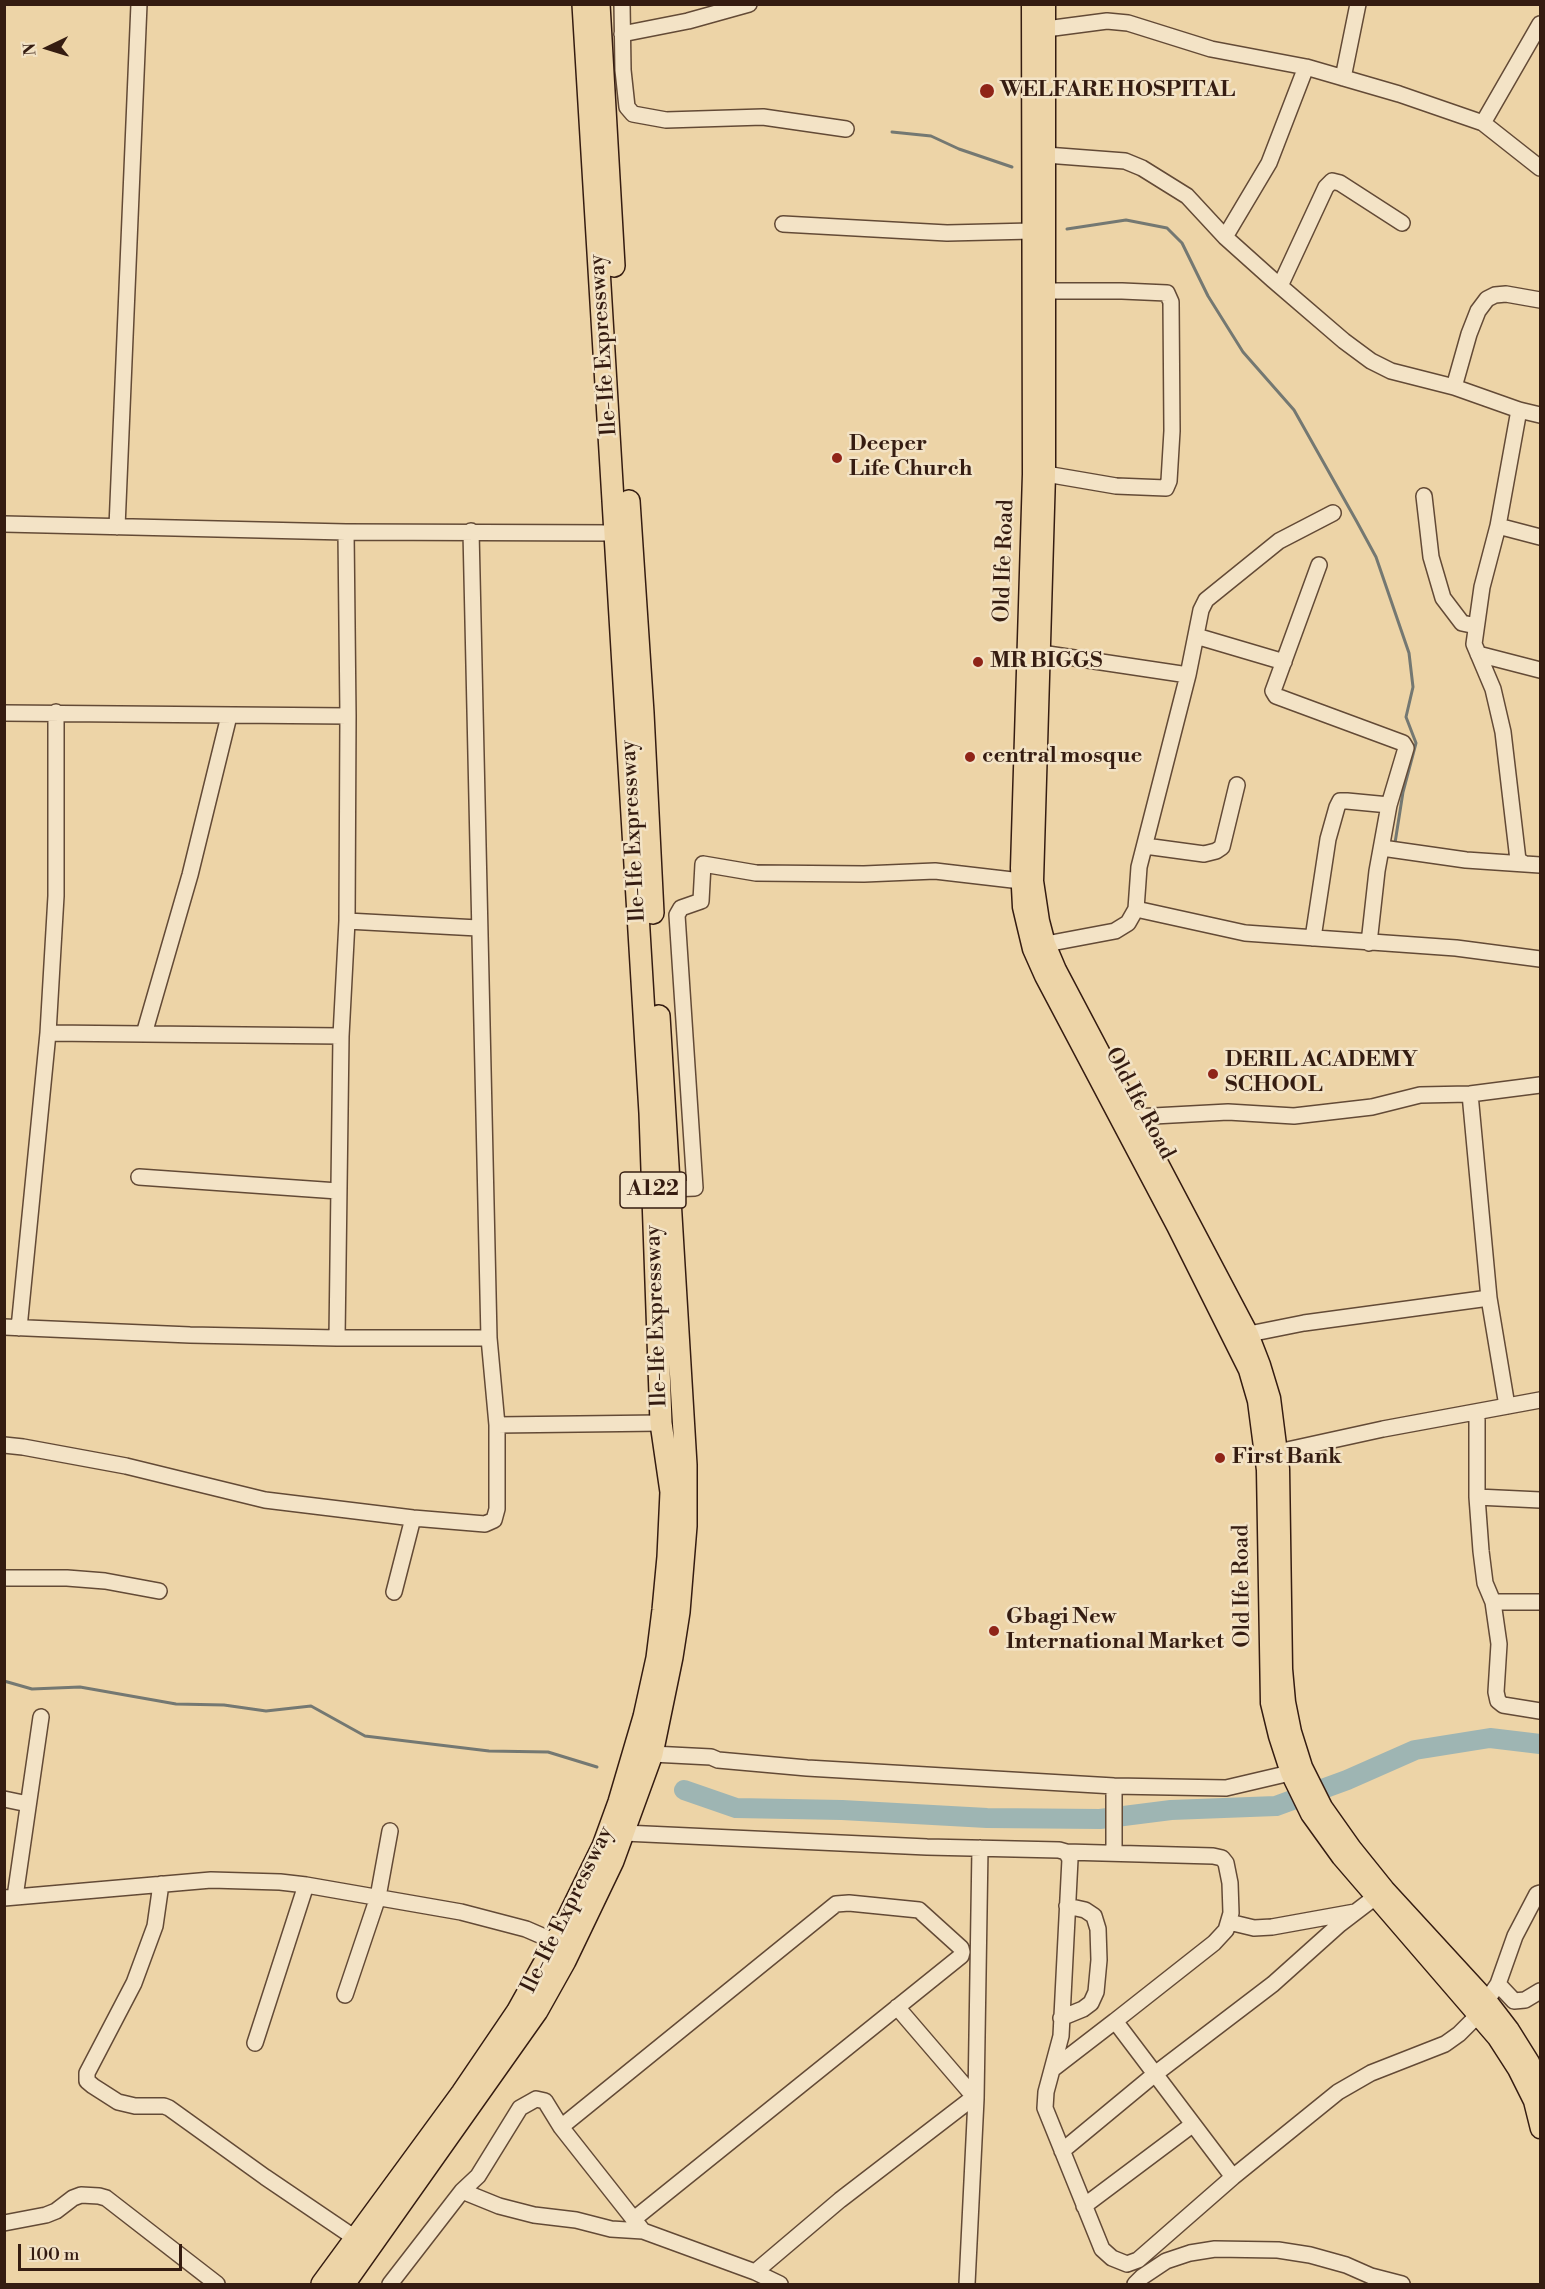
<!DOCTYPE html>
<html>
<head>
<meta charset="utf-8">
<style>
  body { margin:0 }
  #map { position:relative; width:1545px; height:2289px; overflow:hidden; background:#edd4a7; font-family:"Libre Bodoni",serif }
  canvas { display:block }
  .frame { position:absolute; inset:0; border:6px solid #351c11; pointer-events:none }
  .north { position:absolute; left:18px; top:18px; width:60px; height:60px; -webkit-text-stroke:4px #f3e3c6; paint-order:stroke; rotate:266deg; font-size:16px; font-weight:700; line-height:24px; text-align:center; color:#351c11 }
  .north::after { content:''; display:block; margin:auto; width:21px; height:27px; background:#351c11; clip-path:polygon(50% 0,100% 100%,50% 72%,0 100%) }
  .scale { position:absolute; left:18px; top:2244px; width:164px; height:27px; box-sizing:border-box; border:3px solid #351c11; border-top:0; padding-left:8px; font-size:18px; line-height:21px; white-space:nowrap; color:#351c11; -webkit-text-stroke:4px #f3e3c6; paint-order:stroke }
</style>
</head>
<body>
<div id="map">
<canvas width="1545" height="2289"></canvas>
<div class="frame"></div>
<div class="north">N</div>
<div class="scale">100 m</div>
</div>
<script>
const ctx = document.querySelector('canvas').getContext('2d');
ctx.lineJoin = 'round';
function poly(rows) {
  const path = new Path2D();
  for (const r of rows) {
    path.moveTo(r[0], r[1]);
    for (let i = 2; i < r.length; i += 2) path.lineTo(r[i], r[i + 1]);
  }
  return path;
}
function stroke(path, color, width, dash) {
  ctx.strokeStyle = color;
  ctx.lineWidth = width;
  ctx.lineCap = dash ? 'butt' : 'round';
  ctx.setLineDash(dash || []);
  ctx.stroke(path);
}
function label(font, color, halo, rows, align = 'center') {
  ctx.font = font + ' "Libre Bodoni",serif';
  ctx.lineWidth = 5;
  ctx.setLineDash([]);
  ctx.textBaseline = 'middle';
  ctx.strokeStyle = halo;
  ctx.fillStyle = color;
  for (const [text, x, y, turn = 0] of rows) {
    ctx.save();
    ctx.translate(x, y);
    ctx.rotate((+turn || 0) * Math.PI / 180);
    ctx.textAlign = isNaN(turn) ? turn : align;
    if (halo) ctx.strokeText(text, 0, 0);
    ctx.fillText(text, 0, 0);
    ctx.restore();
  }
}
const stream = poly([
  [892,132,931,136,959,149,1012,167],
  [1067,229,1126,220,1167,228,1182,243,1208,296,1243,352,1294,410,1357,522,1376,557,1409,653,1413,687,1406,717,1416,743,1403,792,1395,843],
  [4,1681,32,1689,80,1687,176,1704,224,1705,266,1711,311,1706,365,1736,489,1751,548,1752,597,1767]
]);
const river = poly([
  [684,1790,736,1808,842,1810,987,1818,1100,1819,1171,1810,1276,1806,1347,1780,1415,1750,1490,1738,1540,1744]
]);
const minor = poly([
  [622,4,623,70,627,107,633,114,666,120,763,117,846,129],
  [1046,29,1107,21,1128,23,1211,49,1306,67,1399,94,1483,123,1540,168],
  [622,34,688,21,749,4],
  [1343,78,1358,4],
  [1483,123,1540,24],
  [1046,155,1125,161,1142,168,1187,196,1225,237,1273,280,1344,341,1371,361,1391,371,1454,387,1519,410,1540,415],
  [783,224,947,233,1032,231],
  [1225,237,1269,163,1306,67],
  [1280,286,1326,187,1332,181,1340,183,1402,223],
  [1454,387,1469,334,1478,311,1487,299,1495,295,1506,294,1540,300],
  [1519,410,1498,526,1482,587,1474,644,1493,689,1503,732,1518,860,1525,864,1540,865],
  [1046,474,1116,486,1166,488,1169,481,1172,431,1171,302,1167,293,1122,291,1047,291],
  [1424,496,1431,557,1443,598,1462,623,1476,626],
  [4,524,346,532,616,533],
  [1498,526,1540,537],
  [117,527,139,4],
  [1196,636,1284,662],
  [1041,653,1188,675],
  [1478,654,1540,670],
  [4,713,348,716],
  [1145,846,1204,854,1216,851,1222,847,1237,785],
  [1382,848,1466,860,1525,864],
  [1136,909,1245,933,1456,948,1540,959],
  [347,921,478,928],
  [1313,938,1328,839,1337,807,1340,801,1347,801,1389,805,1406,748,1403,743,1276,696,1273,691,1319,565],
  [1369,943,1377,871,1389,805],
  [1046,944,1115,931,1128,923,1136,909,1139,867,1188,675,1201,610,1206,600,1279,541,1333,513],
  [48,1033,341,1036],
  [144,1034,190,875,229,716],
  [1470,1094,1489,1298,1507,1406],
  [1135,1117,1228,1112,1294,1116,1372,1107,1420,1095,1470,1094,1540,1085],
  [139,1177,338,1191],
  [670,1189,695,1188,677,915,681,908,701,901,703,864,756,873,864,874,935,871,1021,881],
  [4,1327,190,1335,337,1338,489,1338],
  [19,1328,48,1033,56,896,56,712],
  [1249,1334,1304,1323,1489,1298],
  [337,1338,341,1036,347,921,348,716,346,532],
  [1477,1413,1477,1497,1481,1551,1485,1583,1493,1602,1499,1644,1496,1692,1498,1701,1503,1705,1540,1711],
  [497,1425,661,1423],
  [4,1445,23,1447,126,1466,265,1500,413,1518,485,1524,494,1520,497,1509,497,1425,489,1338,471,531],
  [1278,1452,1383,1429,1540,1400],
  [1477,1497,1540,1500],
  [4,1578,67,1578,105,1581,159,1591],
  [394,1592,413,1518],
  [1493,1602,1540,1602],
  [652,1754,711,1757,718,1760,807,1768,1114,1786,1226,1788,1290,1773],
  [4,1799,28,1804],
  [624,1833,927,1847,1059,1850,1066,1852,1070,1859,1061,2036,1046,2092,1045,2108,1102,2249,1112,2258,1127,2264,1138,2260,1233,2177,1338,2092,1371,2073,1445,2044,1459,2034,1479,2014],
  [1066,1852,1213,1856,1222,1858,1226,1863,1230,1883,1231,1913,1226,1930,1214,1943,1115,2021],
  [1114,1853,1114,1786],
  [161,1884,155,1926,134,1983,87,2073,87,2081,93,2086,118,2102,135,2106,164,2106,169,2108,265,2177,355,2238],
  [15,1897,41,1717],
  [4,1898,211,1880,280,1882,306,1885,461,1912,526,1929,556,1942],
  [1229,1922,1254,1928,1272,1927,1355,1912],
  [1498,1984,1514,2001,1525,2000,1540,1991],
  [345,1995,378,1897,390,1831],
  [1487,2000,1498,1984,1515,1936,1537,1894,1540,1893],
  [897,2007,976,2099],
  [1061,2018,1083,2009,1091,2003,1096,1992,1099,1960,1098,1929,1094,1916,1085,1910,1067,1906],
  [255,2043,306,1885],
  [1054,2068,1115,2021,1233,2177],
  [561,2127,836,1904,849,1903,919,1910,961,1948,962,1952,961,1956,634,2219],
  [1062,2151,1155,2074,1273,1984,1340,1924,1374,1898],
  [462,2191,499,2206,534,2215,576,2220,611,2229,643,2231],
  [1084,2206,1192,2125],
  [4,2223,46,2215,56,2211,73,2198,81,2195,99,2196,106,2198,217,2284],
  [755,2272,840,2200,974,2097],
  [390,2284,462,2191,478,2176,520,2108,536,2099,545,2101,561,2127,643,2231,755,2272,780,2284],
  [967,2284,976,2099,980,1848],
  [1135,2284,1142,2277,1166,2261,1190,2253,1215,2249,1278,2250,1310,2255,1346,2265,1371,2276,1402,2284]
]);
const major = poly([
  [1031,4,1032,474,1020,868,1022,907,1026,924,1032,949,1044,976,1176,1226,1248,1370,1257,1401,1266,1470,1270,1703,1278,1736,1290,1773,1310,1814,1341,1857,1497,2038,1517,2069,1533,2101,1540,2129],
  [1046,4,1046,474,1034,881,1040,921,1046,944,1057,970,1249,1334,1261,1365,1271,1398,1280,1469,1283,1669,1286,1702,1292,1732,1303,1767,1323,1807,1352,1848,1385,1889,1487,2000,1510,2030,1530,2062,1540,2084]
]);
const highway = poly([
  [599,4,614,266],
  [629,501,643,713,653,913],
  [322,2284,462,2093,517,2012,556,1942,603,1846,619,1802,644,1717,657,1658,663,1610,668,1557,671,1492,661,1423,650,1113,583,4],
  [344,2284,537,2011,565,1961,613,1861,652,1754,672,1657,679,1612,686,1526,686,1465,659,1016]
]);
const markers = [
  [987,91,8,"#8f2418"],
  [837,458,6,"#8f2418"],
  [978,662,6,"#8f2418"],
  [970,757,6,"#8f2418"],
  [1213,1074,6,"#8f2418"],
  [1220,1458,6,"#8f2418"],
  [994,1631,6,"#8f2418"]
];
const shields = [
  [653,1190,66]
];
const shieldNames = [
  ["A122",653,1190]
];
const poiNames = [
  ["WELFARE HOSPITAL",1000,91],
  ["Deeper",849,445],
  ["Life Church",849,470],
  ["MR BIGGS",990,662],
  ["central mosque",982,757],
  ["DERIL ACADEMY",1225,1061],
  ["SCHOOL",1225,1086],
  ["First Bank",1232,1458],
  ["Gbagi New",1006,1618],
  ["International Market",1006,1643]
];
const streetNames = [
  ["Ile-Ife Expressway",604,345,-94],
  ["Old Ife Road",1005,561,-88],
  ["Ile-Ife Expressway",634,831,-93],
  ["Old Ife Road",1139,1104,62],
  ["Ile-Ife Expressway",657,1316,-92],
  ["Old Ife Road",1243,1586,-91],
  ["Ile-Ife Expressway",568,1910,-64]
];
stroke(stream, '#747872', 3);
stroke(river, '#9eb5b3', 20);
stroke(minor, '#634a36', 18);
stroke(major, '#351c11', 21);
stroke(highway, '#351c11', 24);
stroke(minor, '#f3e3c6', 15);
stroke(major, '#edd4a7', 18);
stroke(highway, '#edd4a7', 21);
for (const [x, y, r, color] of markers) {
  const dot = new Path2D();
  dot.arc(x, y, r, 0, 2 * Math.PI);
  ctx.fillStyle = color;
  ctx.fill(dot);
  stroke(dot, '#f3e3c6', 2);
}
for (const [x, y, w] of shields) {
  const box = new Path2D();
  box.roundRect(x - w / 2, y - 18, w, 36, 4.5);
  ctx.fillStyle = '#f3e3c6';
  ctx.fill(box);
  stroke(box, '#351c11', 1.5);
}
label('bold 21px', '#351c11', null, shieldNames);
label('bold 22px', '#351c11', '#f3e3c6', poiNames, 'left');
label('22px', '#351c11', '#f3e3c6', streetNames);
</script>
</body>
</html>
